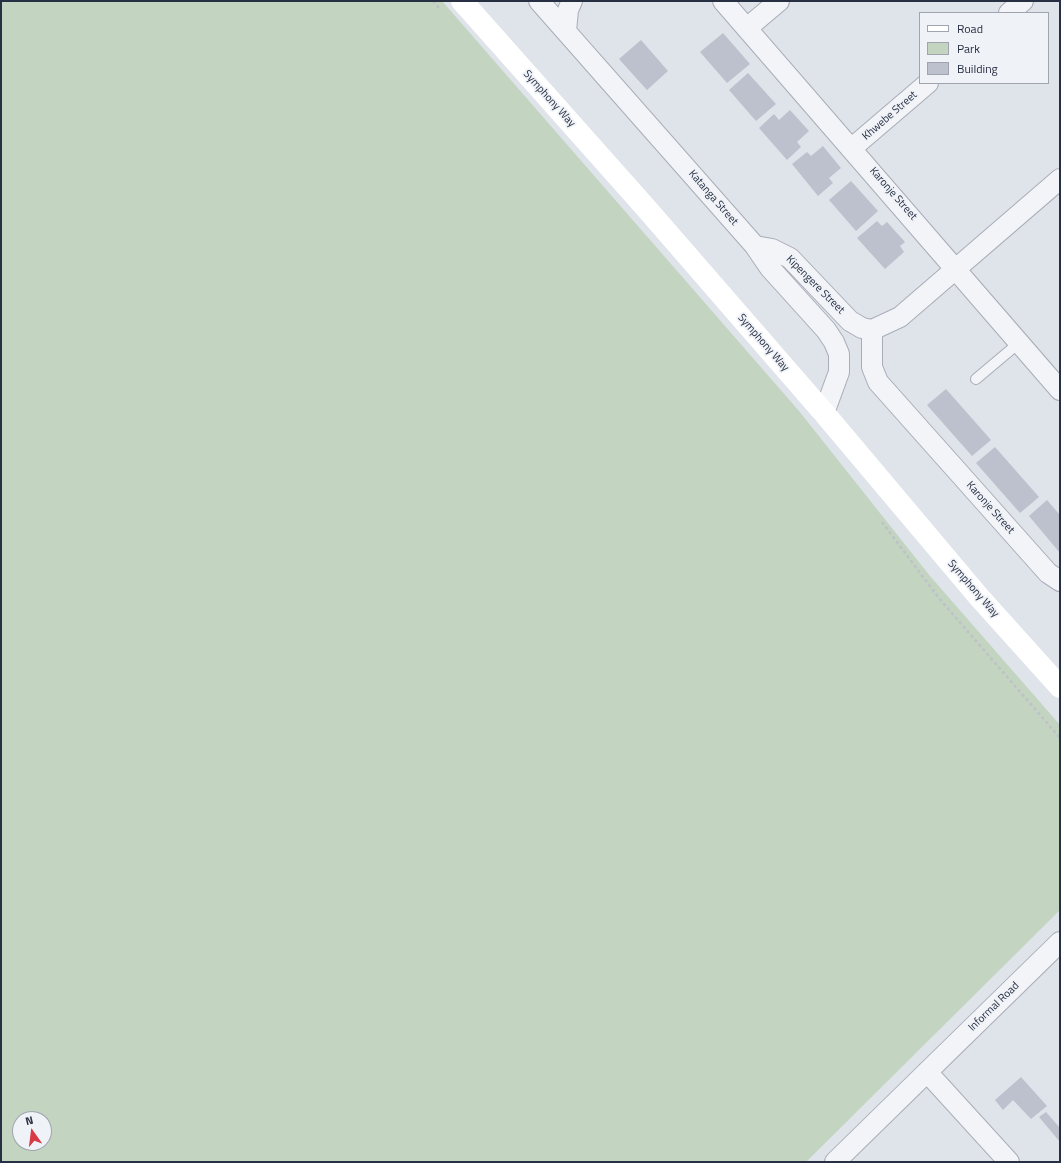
<!DOCTYPE html>
<html>
<head>
<meta charset="utf-8">
<style>
  body { margin:0 }
  #map { position:relative; width:1061px; height:1163px; overflow:hidden; background:#dfe3ea; font-family:"Titillium Web",sans-serif }
  canvas { display:block }
  .frame { position:absolute; inset:0; border:2px solid #272f42; pointer-events:none }
  .legend { position:absolute; left:919px; top:12px; width:130px; height:72px; box-sizing:border-box; background:#eff2f7; border:1px solid #9fa4af; margin:0; padding:5px 7px; list-style:none; font-size:12px; color:#272f42 }
  .legend li { display:flex; align-items:center; gap:8px; height:20px }
  .legend b { width:20px; border:1px solid #9fa4af }
  .north { position:absolute; left:12px; top:1111px; width:40px; height:40px; box-sizing:border-box; background:#eff2f7; border:1px solid #9fa4af; border-radius:50%; rotate:346deg; font-size:11px; font-weight:700; line-height:16px; text-align:center; color:#272f42 }
  .north::after { content:''; display:block; margin:auto; width:14px; height:18px; background:#d83b46; clip-path:polygon(50% 0,100% 100%,50% 72%,0 100%) }
</style>
</head>
<body>
<div id="map">
<canvas width="1061" height="1163"></canvas>
<div class="frame"></div>
<ul class="legend">
<li><b style="height:5px;background:#fff"></b>Road</li>
<li><b style="height:11px;background:#c3d4c0"></b>Park</li>
<li><b style="height:11px;background:#bcc1cd"></b>Building</li>
</ul>
<div class="north">N</div>
</div>
<script>
const ctx = document.querySelector('canvas').getContext('2d');
ctx.lineJoin = 'round';
function paint(path, color) {
  ctx.fillStyle = color;
  ctx.fill(path, 'evenodd');
}
function poly(rows) {
  const path = new Path2D();
  for (const r of rows) {
    path.moveTo(r[0], r[1]);
    for (let i = 2; i < r.length; i += 2) path.lineTo(r[i], r[i + 1]);
  }
  return path;
}
function stroke(path, color, width, dash) {
  ctx.strokeStyle = color;
  ctx.lineWidth = width;
  ctx.lineCap = dash ? 'butt' : 'round';
  ctx.setLineDash(dash || []);
  ctx.stroke(path);
}
function label(font, color, halo, rows, align = 'center') {
  ctx.font = font + ' "Titillium Web",sans-serif';
  ctx.lineWidth = 3.5;
  ctx.setLineDash([]);
  ctx.textBaseline = 'middle';
  ctx.strokeStyle = halo;
  ctx.fillStyle = color;
  for (const [text, x, y, turn = 0] of rows) {
    ctx.save();
    ctx.translate(x, y);
    ctx.rotate((+turn || 0) * Math.PI / 180);
    ctx.textAlign = isNaN(turn) ? turn : align;
    if (halo) ctx.strokeText(text, 0, 0);
    ctx.fillText(text, 0, 0);
    ctx.restore();
  }
}
const green = poly([
  [1,1,442,1,799,411,930,576,1060,725,1060,910,806,1162,1,1162],
  [20,1119,44,1119,44,1143,20,1143]
]);
const building = poly([
  [723,33,750,64,727,83,700,52],
  [641,40,668,71,647,90,619,59],
  [748,73,776,104,756,121,729,90],
  [790,110,809,131,797,142,801,147,787,160,759,128,774,114,779,120],
  [823,146,841,168,829,178,833,183,818,196,792,164,807,152,811,156],
  [851,181,878,211,856,231,829,200],
  [877,221,882,226,887,222,905,242,900,246,904,252,885,269,857,238],
  [946,389,991,440,972,456,927,405],
  [995,447,1039,497,1020,513,976,463],
  [1047,500,1060,515,1060,553,1029,516],
  [1021,1077,1047,1106,1031,1119,1013,1100,1003,1110,995,1100],
  [1046,1112,1060,1128,1060,1142,1039,1117]
]);
const path = poly([
  [433,1,439,8],
  [882,522,938,597,1060,738]
]);
const lane = poly([
  [976,379,1020,342]
]);
const street = poly([
  [539,1,755,246,770,268,826,330,834,342,839,354,839,372,824,413],
  [723,1,1060,390],
  [1009,13,1023,1],
  [747,28,779,1],
  [566,31,568,10,572,1],
  [852,148,928,83],
  [755,246,772,249,790,258,850,321,862,328,872,330],
  [872,330,872,367,878,382,1048,573,1060,581],
  [872,330,900,317,1060,179],
  [927,1072,1009,1162],
  [835,1162,1060,942]
]);
const secondary = poly([
  [462,1,646,208,824,413,979,597,1060,687]
]);
const streetNames = [
  ["Symphony Way",549,99,48],
  ["Khwebe Street",890,116,-41],
  ["Karonje Street",893,194,49],
  ["Katanga Street",713,198,49],
  ["Kipengere Street",815,285,45],
  ["Symphony Way",763,343,49],
  ["Karonje Street",990,508,48],
  ["Symphony Way",973,589,49],
  ["Informal Road",994,1007,-44]
];
paint(green, '#c3d4c0');
paint(building, '#bcc1cd');
stroke(lane, '#a8adb8', 12);
stroke(street, '#a8adb8', 22);
stroke(path, '#bec1c9', 2.5, [3, 3]);
stroke(lane, '#f3f4f8', 10);
stroke(street, '#f3f4f8', 20);
stroke(secondary, '#fff', 22);
label('11px', '#272f42', '#eff2f7', streetNames);
</script>
</body>
</html>
